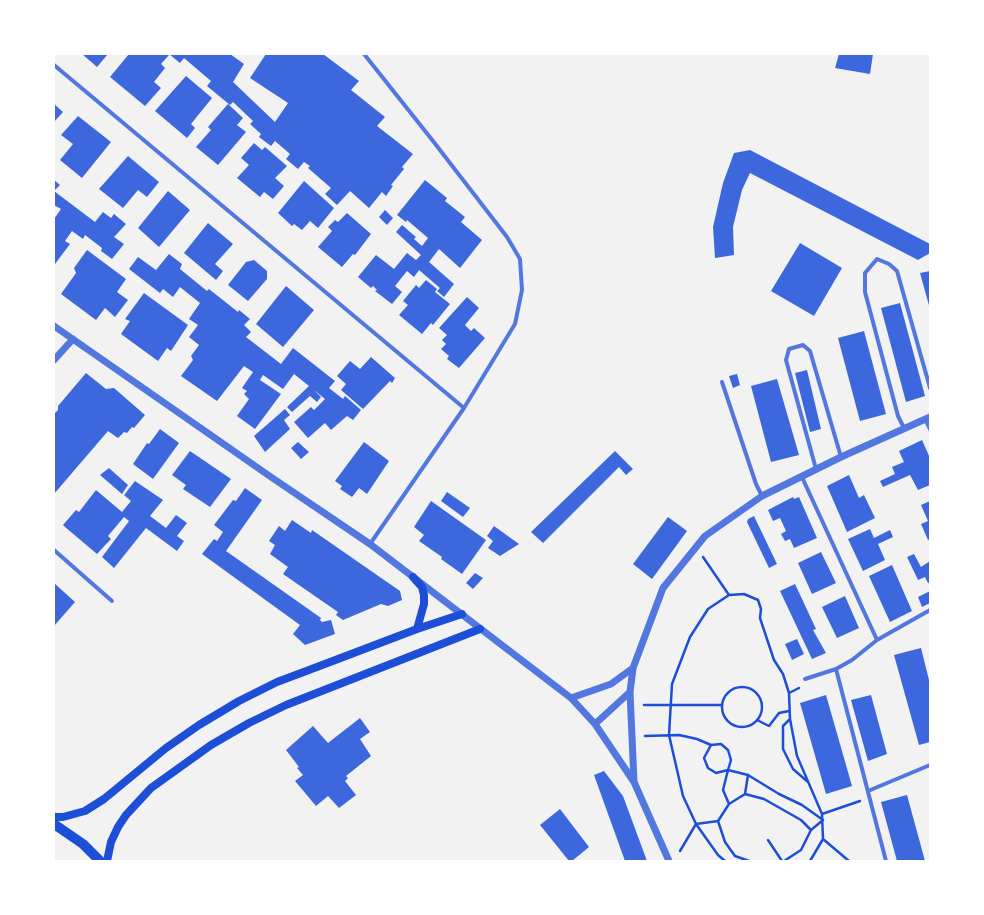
<!DOCTYPE html>
<html>
<head>
<meta charset="utf-8">
<style>
  body { margin:0 }
  #map { position:relative; width:984px; height:915px; overflow:hidden; background:#f2f2f2; font-family:Karla,sans-serif }
  canvas { display:block }
  .frame { position:absolute; inset:0; border:55px solid #fff; pointer-events:none }
</style>
</head>
<body>
<div id="map">
<canvas width="984" height="915"></canvas>
<div class="frame"></div>
</div>
<script>
const ctx = document.querySelector('canvas').getContext('2d');
ctx.lineJoin = 'round';
function paint(path, color) {
  ctx.fillStyle = color;
  ctx.fill(path, 'evenodd');
}
function poly(rows) {
  const path = new Path2D();
  for (const r of rows) {
    if (r.length === 3) {
      path.moveTo(r[0] + r[2], r[1]);
      path.arc(r[0], r[1], r[2], 0, 2 * Math.PI);
      continue;
    }
    path.moveTo(r[0], r[1]);
    for (let i = 2; i < r.length; i += 2) path.lineTo(r[i], r[i + 1]);
  }
  return path;
}
function stroke(path, color, width, dash) {
  ctx.strokeStyle = color;
  ctx.lineWidth = width;
  ctx.lineCap = dash ? 'butt' : 'round';
  ctx.setLineDash(dash || []);
  ctx.stroke(path);
}
const building = poly([
  [82,54,108,54,97,67],
  [129,54,167,54,169,55,161,64,165,68,154,82,161,88,145,106,110,77],
  [169,54,230,54,244,64,233,82,275,122,288,103,250,78,266,54,323,54,359,81,351,90,385,117,377,126,413,154,402,167,404,169,391,185,393,186,386,196,382,192,369,208,350,191,337,205,325,194,331,188,308,168,310,166,304,162,298,169,286,159,290,154,275,141,271,146,259,137,261,134,250,124,253,121,233,102,230,105,207,86,211,81,184,58,180,63],
  [839,54,873,54,870,74,835,68],
  [186,76,212,98,191,124,195,128,187,138,155,111],
  [54,104,63,112,54,122],
  [228,104,243,118,237,125,246,132,218,165,196,147,211,130,208,127],
  [78,116,111,142,82,178,60,160,73,144,61,135],
  [254,143,262,150,265,147,287,166,275,178,284,186,273,199,264,192,260,197,237,178,249,165,241,158],
  [750,150,930,244,930,253,918,260,750,173,742,190,733,227,734,255,715,258,713,227,723,183,734,153],
  [128,156,159,182,147,197,138,190,123,208,99,189],
  [54,180,60,185,54,191,95,222,103,212,111,218,114,214,126,224,114,237,124,244,112,259,101,251,102,248,85,235,83,239,72,231,65,241,70,244,55,264,54,263,54,219,61,209,54,205],
  [425,180,447,198,445,201,465,217,461,222,482,240,460,268,439,249,429,262,454,284,444,297,437,291,440,288,419,270,414,277,407,271,395,286,402,292,392,304,375,291,377,290,373,286,371,288,358,277,376,255,394,269,407,253,416,260,421,255,396,232,402,225,416,237,414,239,422,246,428,238,407,220,406,222,397,215],
  [304,181,334,208,318,228,310,221,302,230,294,224,292,226,278,213],
  [168,191,190,210,159,247,138,228],
  [385,210,393,218,387,225,379,217],
  [347,213,371,234,355,255,353,254,342,267,318,247,332,231,328,227,335,220,338,222],
  [208,223,233,244,215,264,223,271,216,280,184,253],
  [800,243,842,268,814,316,771,291],
  [87,250,126,279,117,292,128,300,115,317,105,308,96,320,61,294,76,273,74,268],
  [169,254,182,264,180,269,207,291,209,289,238,312,239,310,250,319,244,325,251,332,246,337,281,364,293,348,335,381,329,388,343,399,345,396,361,410,353,420,347,416,331,430,325,423,308,438,294,422,311,407,314,410,325,399,314,390,321,397,317,402,310,396,292,412,287,407,309,386,294,374,283,389,263,375,260,380,281,394,255,429,237,416,249,399,244,394,247,391,242,388,253,372,244,366,217,401,181,376,193,360,191,356,199,345,189,337,198,325,189,319,200,303,180,287,173,297,163,289,160,293,129,269,138,257,156,270],
  [254,260,267,271,267,279,248,301,228,285,246,262],
  [930,271,930,309,920,273],
  [426,280,437,289,435,292,450,304,433,325,431,323,422,334,399,315,408,305,403,301,416,285,419,288],
  [286,286,314,310,283,347,256,324],
  [144,293,188,325,171,351,167,348,158,361,121,334,130,321,125,319],
  [467,297,479,308,465,325,471,331,474,328,485,338,459,368,447,359,449,356,441,349,446,344,442,340,447,335,439,328],
  [900,303,925,396,906,402,881,308],
  [864,331,886,414,860,421,838,338],
  [371,357,395,378,392,383,390,381,363,409,341,390,346,384,337,376,350,361,360,369],
  [807,370,821,429,810,432,795,373],
  [86,373,106,389,114,388,145,415,134,428,132,427,127,433,124,432,118,438,108,431,54,494,54,414,58,410,58,406],
  [737,374,740,385,733,388,729,376],
  [777,379,799,455,771,462,751,386],
  [285,409,290,415,284,420,290,429,265,452,254,436],
  [160,429,179,443,153,479,133,464,147,443,149,444],
  [922,440,930,458,930,485,918,490,910,475,883,487,880,481,895,474,892,467,904,462,899,451],
  [298,442,309,452,301,459,291,448],
  [364,442,389,461,367,494,359,488,352,497,340,489,342,486,335,481],
  [190,451,231,479,210,507,183,489,186,485,172,475],
  [615,451,633,469,626,475,619,467,543,543,531,532],
  [109,468,128,485,122,494,100,475],
  [849,475,859,498,864,495,875,518,847,532,827,486],
  [135,481,163,500,150,516,166,528,176,515,187,523,177,536,184,541,177,551,146,528,114,568,102,557,129,521,124,517,108,536,111,539,97,554,65,527,63,525,76,510,79,512,96,490,122,512,131,501,124,495],
  [245,488,262,500,226,551,321,618,320,620,322,622,331,620,335,634,305,645,293,634,300,625,202,554,214,539,217,541,223,532,214,525,233,500,236,501],
  [447,492,470,508,463,517,441,501],
  [793,497,794,499,799,497,817,538,794,548,790,539,785,541,781,534,786,531,780,518,773,521,768,510],
  [431,501,486,540,462,574,441,559,442,557,419,541,424,535,414,527],
  [930,501,930,539,928,540,921,524,928,521,921,505],
  [754,516,777,564,769,568,747,522,748,519],
  [668,517,687,531,652,579,633,564],
  [292,520,311,533,312,530,400,591,402,600,388,606,381,604,343,620,336,615,338,612,283,574,288,567,270,554,275,545,269,541,279,526,285,531],
  [494,526,519,544,500,556,488,548,493,541,487,536],
  [870,529,874,538,890,530,893,537,878,544,885,560,863,571,848,539],
  [821,552,836,583,812,594,798,563],
  [914,554,921,567,930,561,930,582,928,583,925,577,918,580,907,557],
  [892,565,912,611,890,622,869,576],
  [475,573,483,578,473,589,466,583],
  [54,583,75,602,54,626],
  [795,584,816,629,813,630,826,653,812,659,780,591],
  [930,591,930,603,922,607,918,597],
  [845,596,859,628,837,638,822,607],
  [797,639,804,654,792,660,785,644],
  [921,648,930,684,930,742,919,745,894,655],
  [826,695,852,786,826,794,800,703],
  [871,695,887,754,868,761,851,700],
  [360,718,370,732,360,739,371,756,346,776,348,778,345,781,356,795,339,808,328,796,316,806,295,781,303,775,297,768,299,767,286,750,313,726,328,743],
  [604,771,623,796,647,861,625,861,594,775],
  [907,795,925,861,897,861,881,802],
  [560,809,589,847,572,861,569,861,540,825]
]);
const path = poly([
  [703,557,729,595],
  [742,707,20],
  [789,693,799,688],
  [644,705,721,705],
  [790,719,783,726,783,749,793,769,808,782],
  [757,720,769,726,779,713,789,711],
  [645,736,679,735,697,739,711,745],
  [721,744,728,750,731,760,728,770,716,773,708,768,704,758,711,745,721,744],
  [745,794,748,775,779,794,802,805,823,820,811,830],
  [729,804,723,790,728,770,748,775],
  [822,814,860,801],
  [718,821,729,804,745,794,764,799,801,820,811,830,801,850,784,861],
  [718,821,725,842,735,856,749,861],
  [823,839,849,861],
  [768,840,782,861],
  [680,851,696,824,718,821],
  [725,861,718,855,696,824,683,796,669,735,672,684,690,637,708,609,729,595,744,594,758,600,761,609,760,618,774,660,783,674,789,693,790,719,797,756,822,814,823,839,810,861]
]);
const minor = poly([
  [364,54,433,141,507,237,520,259,522,290,515,324,464,408,370,544],
  [54,65,464,408],
  [722,382,756,484,762,496],
  [925,419,930,429],
  [904,428,898,416,865,292,865,273,877,259,889,264,897,271,930,388],
  [816,469,786,360,789,349,803,345,810,351,841,457],
  [801,475,877,640],
  [54,550,112,601],
  [836,669,886,861],
  [805,679,836,669,852,660,877,640,930,610],
  [868,791,930,765]
]);
const tertiary = poly([
  [54,326,271,477,370,544,571,698,595,724,634,782,669,861],
  [54,360,73,339],
  [571,698,611,684,633,668],
  [595,724,630,692],
  [634,782,630,692,633,668,663,588,705,536,762,496,841,457,930,417]
]);
const secondary = poly([
  [413,577,422,587,424,595,424,604,417,629],
  [54,817,63,817,85,811,104,799,166,748,199,725,239,701,277,682,309,670,417,629,462,614],
  [107,861,111,842,118,827,126,815,151,788,211,745,249,723,286,705,480,629]
]);
const primary = poly([
  [54,824,83,844,100,861]
]);
paint(building, '#3d67dc');
stroke(path, '#1d4ed8', 2.5);
stroke(minor, '#5277de', 4);
stroke(tertiary, '#5277de', 7);
stroke(secondary, '#1d4ed8', 8);
stroke(primary, '#1d4ed8', 10);
</script>
</body>
</html>
